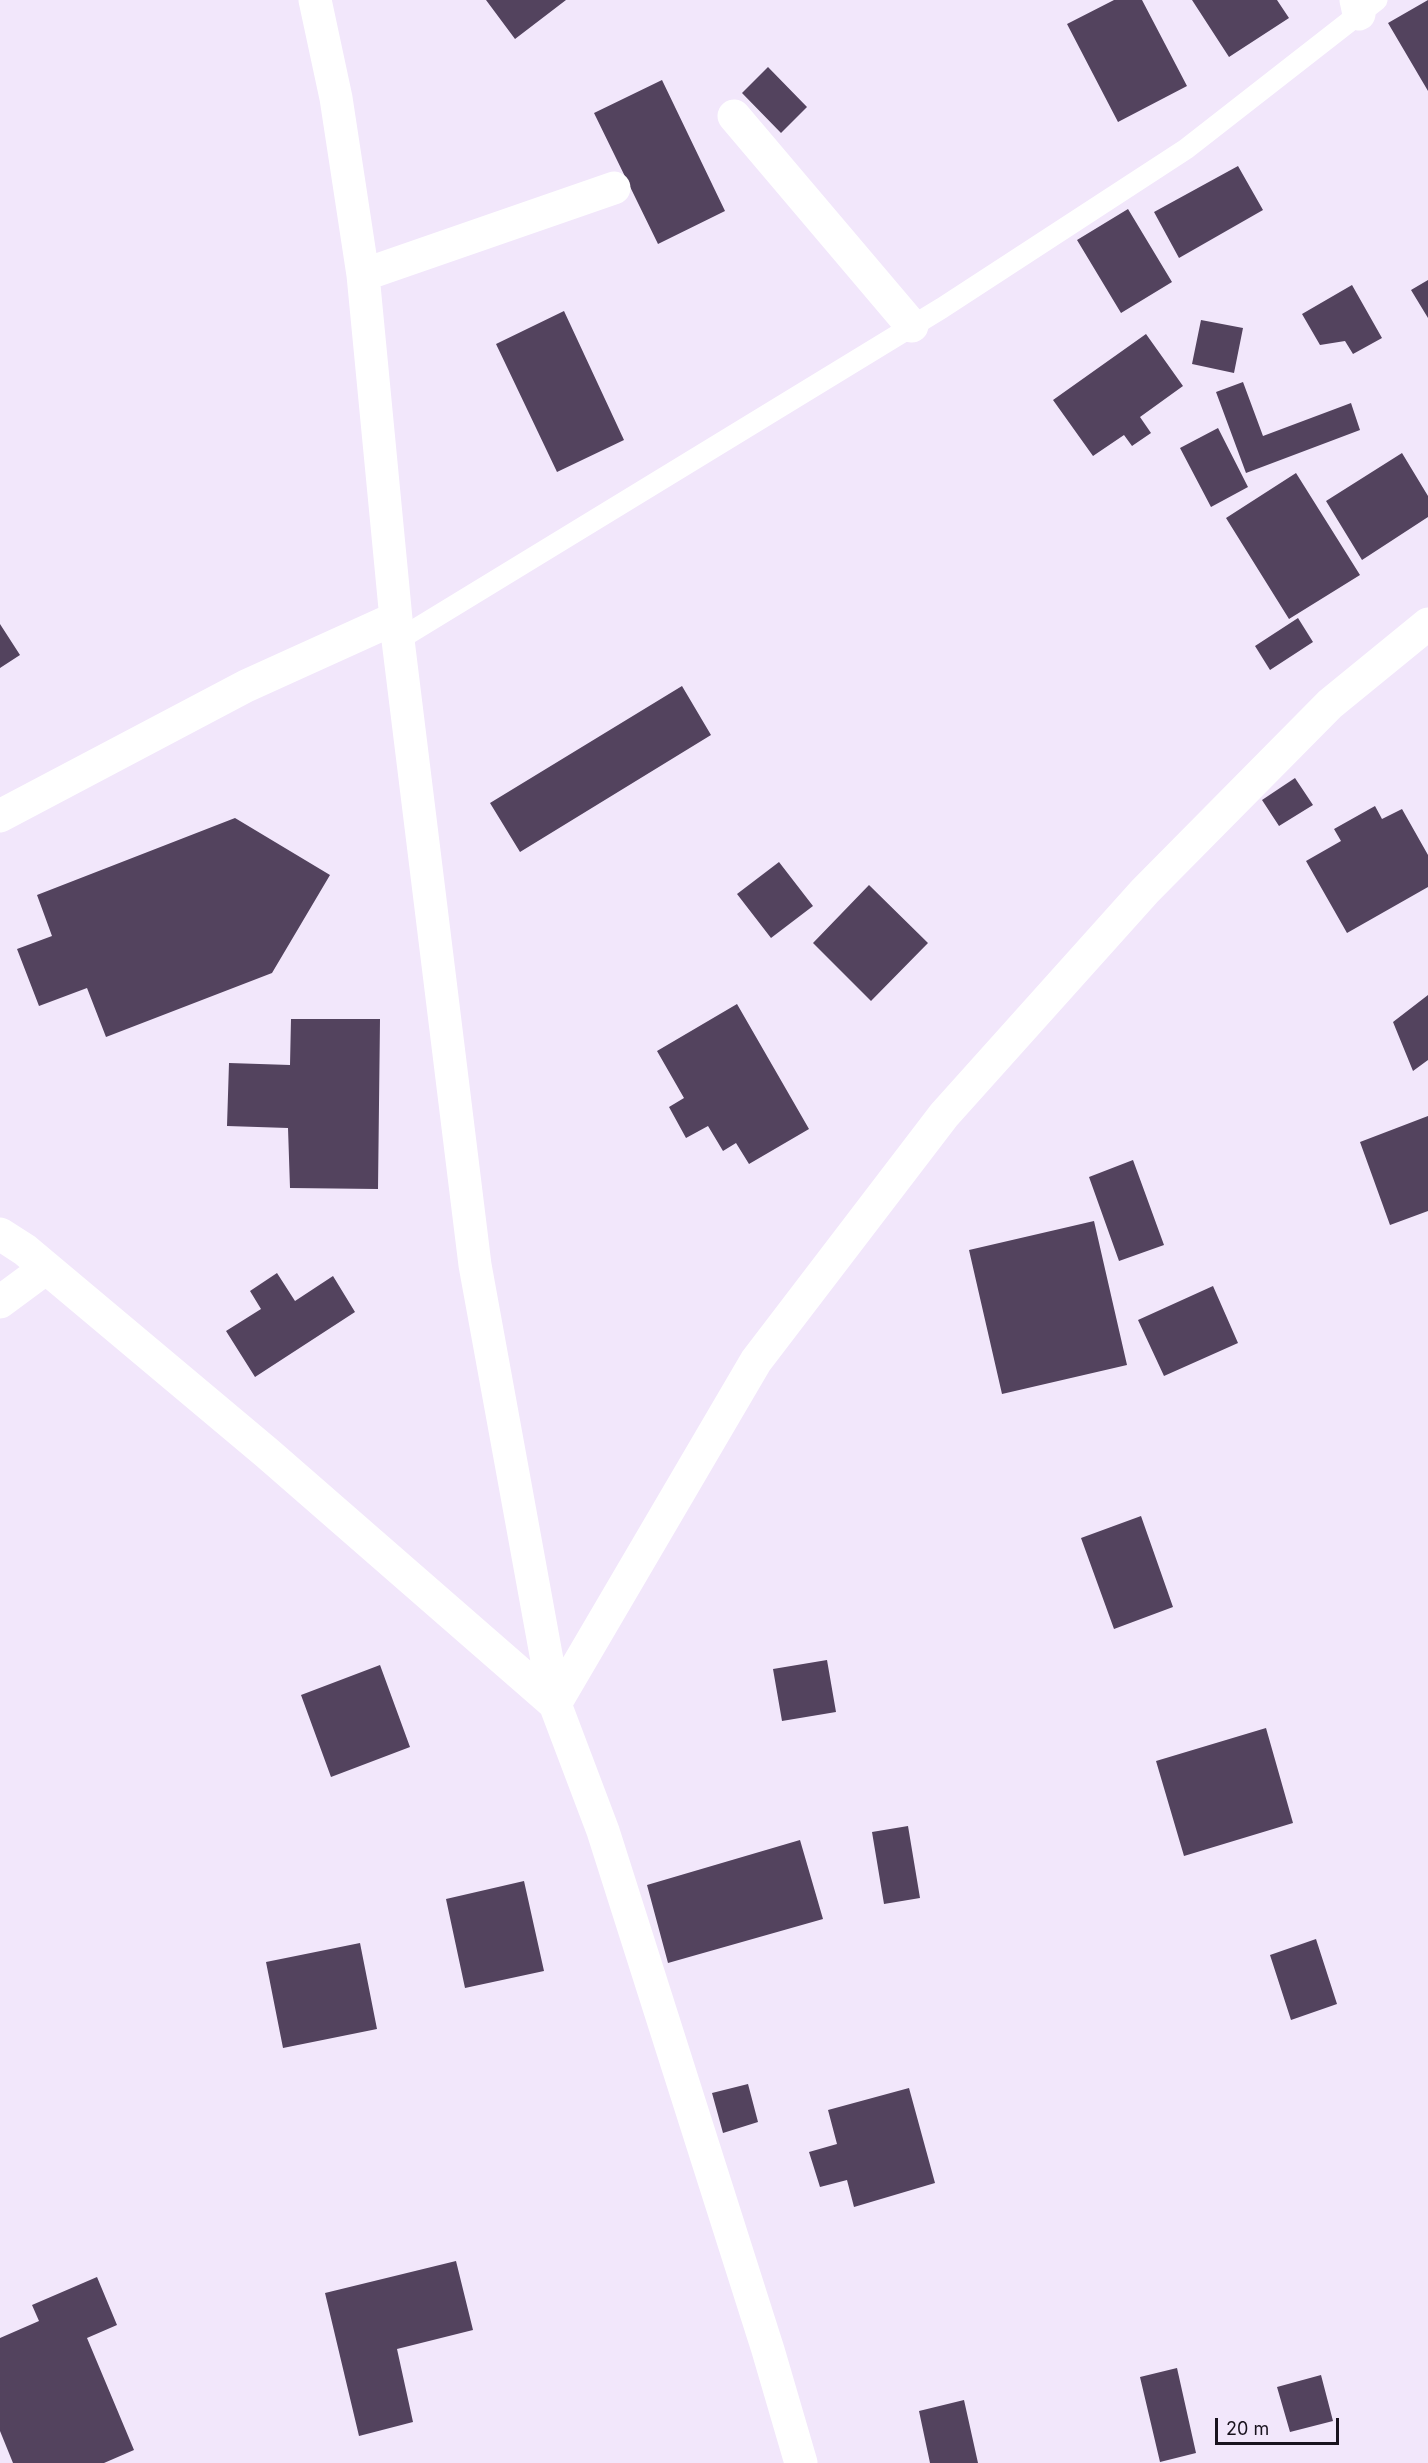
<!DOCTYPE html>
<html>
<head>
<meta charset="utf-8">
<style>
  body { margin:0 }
  #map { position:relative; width:1428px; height:2463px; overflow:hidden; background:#f2e7fb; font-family:Inter,sans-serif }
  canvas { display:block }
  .scale { position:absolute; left:1215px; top:2418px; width:124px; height:27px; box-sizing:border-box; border:3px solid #19131e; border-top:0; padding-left:8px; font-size:18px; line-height:21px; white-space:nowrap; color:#19131e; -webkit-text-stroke:4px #f2e7fb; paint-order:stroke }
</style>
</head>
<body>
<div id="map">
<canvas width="1428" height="2463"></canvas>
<div class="scale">20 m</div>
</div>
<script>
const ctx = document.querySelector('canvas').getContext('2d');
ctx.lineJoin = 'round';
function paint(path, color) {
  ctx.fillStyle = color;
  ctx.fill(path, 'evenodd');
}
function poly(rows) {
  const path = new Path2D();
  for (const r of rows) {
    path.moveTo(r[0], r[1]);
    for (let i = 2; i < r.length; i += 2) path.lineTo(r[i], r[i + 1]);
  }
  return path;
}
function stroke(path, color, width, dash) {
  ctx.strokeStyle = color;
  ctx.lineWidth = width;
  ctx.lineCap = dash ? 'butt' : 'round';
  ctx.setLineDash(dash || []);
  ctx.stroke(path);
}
const building = poly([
  [486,0,566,0,515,39],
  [1114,0,1142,0,1187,86,1118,122,1067,24],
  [1192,0,1277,0,1289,18,1229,57],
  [1428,0,1428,91,1388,23],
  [768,67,807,107,781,133,742,93],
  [662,80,725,211,658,244,594,113],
  [1238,166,1263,210,1179,258,1154,212],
  [1128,209,1172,282,1121,313,1077,240],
  [1428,280,1428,318,1411,290],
  [1352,285,1382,338,1353,354,1345,341,1320,345,1302,314],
  [564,311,624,440,557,472,496,344],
  [1201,320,1243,328,1234,373,1192,364],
  [1146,334,1183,386,1140,417,1151,433,1132,446,1124,435,1093,456,1053,400],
  [1243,382,1263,436,1351,403,1360,430,1246,473,1216,392],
  [1218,428,1248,487,1211,507,1180,448],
  [1402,453,1428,496,1428,517,1362,560,1326,501],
  [1296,473,1360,575,1289,619,1226,518],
  [1298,618,1313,642,1270,670,1255,646],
  [0,624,20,655,0,668],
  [682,686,711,735,520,852,490,803],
  [1295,778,1313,805,1279,826,1262,800],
  [1375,806,1382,819,1402,809,1428,855,1428,887,1347,933,1306,861,1341,841,1334,829],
  [235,818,330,875,272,973,106,1037,87,988,39,1006,17,949,52,936,37,895],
  [779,862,813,906,771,938,737,894],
  [869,885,928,943,871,1001,813,943],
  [1428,995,1428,1060,1413,1071,1393,1022],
  [737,1004,809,1129,749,1164,736,1143,723,1151,708,1126,686,1138,669,1107,684,1098,657,1051],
  [291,1019,380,1019,378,1189,290,1188,288,1128,227,1126,229,1063,290,1065],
  [1428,1116,1428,1211,1390,1225,1360,1142],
  [1133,1160,1164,1245,1119,1261,1089,1177],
  [1094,1221,1127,1365,1002,1394,969,1250],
  [277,1273,295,1301,333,1276,355,1312,255,1377,226,1331,261,1309,250,1291],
  [1213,1286,1238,1343,1164,1376,1138,1320],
  [1141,1516,1173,1607,1114,1629,1081,1538],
  [827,1660,836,1712,782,1721,773,1669],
  [380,1665,410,1747,331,1777,301,1695],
  [1266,1728,1293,1823,1184,1856,1156,1761],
  [908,1826,920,1898,884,1904,872,1832],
  [800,1840,823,1919,668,1963,647,1885],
  [524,1881,544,1971,465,1988,446,1899],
  [1316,1939,1337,2004,1291,2020,1270,1955],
  [360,1943,377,2029,283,2048,266,1962],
  [748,2084,758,2122,723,2133,712,2093],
  [909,2088,935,2183,854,2207,847,2180,820,2187,809,2152,837,2144,828,2110],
  [456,2261,473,2330,397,2349,413,2422,359,2436,325,2293],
  [97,2277,117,2325,87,2338,134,2450,104,2463,13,2463,0,2431,0,2338,39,2321,32,2305],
  [1177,2368,1196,2453,1160,2462,1140,2377],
  [1321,2375,1333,2421,1290,2432,1277,2387],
  [964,2400,978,2463,930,2463,919,2411]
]);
const lane = poly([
  [398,640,942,308,1186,149,1377,0]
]);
const street = poly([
  [315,0,336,98,363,275,398,640,475,1265,555,1704],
  [1356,0,1359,14],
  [734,116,912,326],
  [363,275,614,188],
  [0,816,246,686,396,618],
  [0,1234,25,1250,267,1453,555,1704,603,1831,768,2350,801,2463],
  [0,1302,46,1268],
  [555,1704,756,1361,944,1115,1145,891,1330,704,1428,624]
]);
paint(building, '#53435e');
stroke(lane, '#fff', 21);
stroke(street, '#fff', 33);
</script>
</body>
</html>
